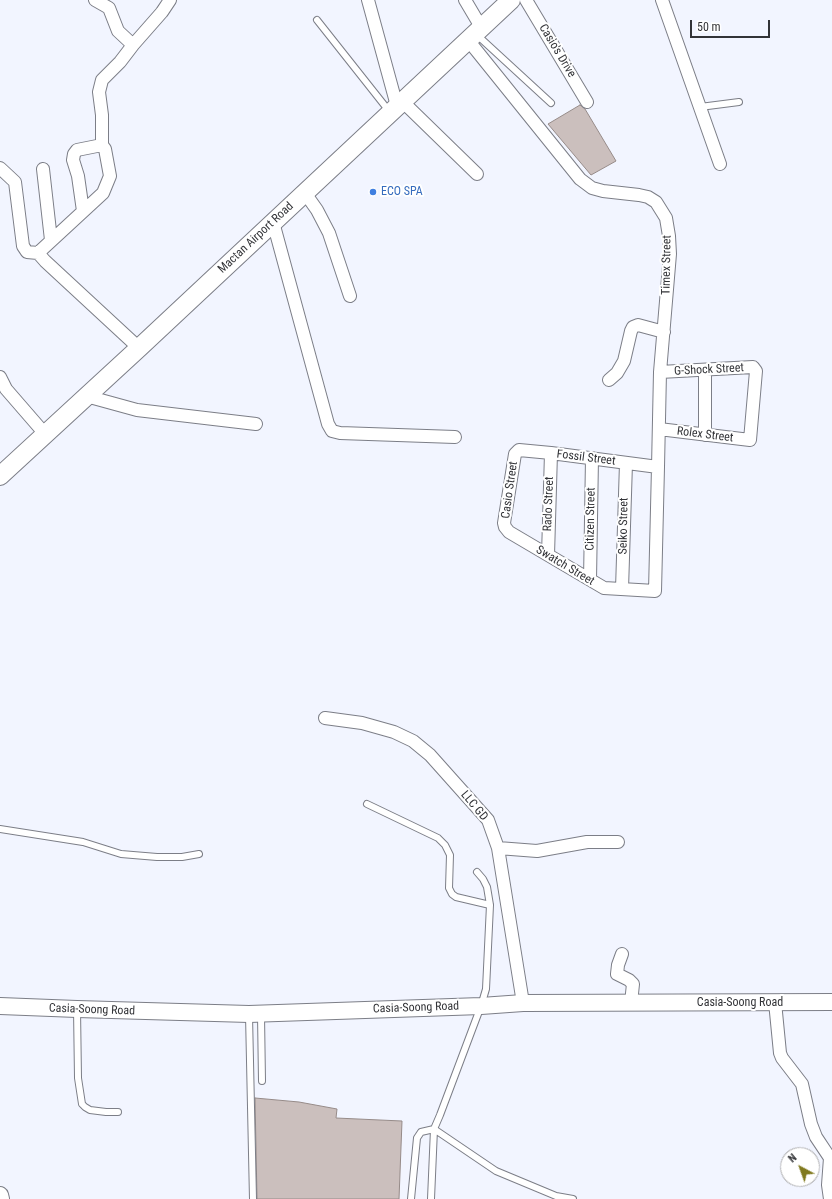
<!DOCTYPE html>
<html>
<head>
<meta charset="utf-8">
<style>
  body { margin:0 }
  #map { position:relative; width:832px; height:1199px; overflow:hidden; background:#f2f5ff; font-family:"Roboto Condensed",sans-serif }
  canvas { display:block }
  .north { position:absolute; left:780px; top:1147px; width:40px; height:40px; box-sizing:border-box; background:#fff; border:1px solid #adadaf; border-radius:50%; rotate:319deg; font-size:11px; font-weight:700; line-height:16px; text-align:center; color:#323337 }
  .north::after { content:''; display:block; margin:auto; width:14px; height:18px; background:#80791e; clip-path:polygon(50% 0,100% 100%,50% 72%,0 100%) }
  .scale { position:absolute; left:690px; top:20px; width:80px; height:18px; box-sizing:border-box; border:2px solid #323337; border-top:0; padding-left:5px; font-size:12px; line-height:14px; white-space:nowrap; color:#323337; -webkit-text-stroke:3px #fff; paint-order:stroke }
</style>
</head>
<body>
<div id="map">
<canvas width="832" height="1199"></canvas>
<div class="north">N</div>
<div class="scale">50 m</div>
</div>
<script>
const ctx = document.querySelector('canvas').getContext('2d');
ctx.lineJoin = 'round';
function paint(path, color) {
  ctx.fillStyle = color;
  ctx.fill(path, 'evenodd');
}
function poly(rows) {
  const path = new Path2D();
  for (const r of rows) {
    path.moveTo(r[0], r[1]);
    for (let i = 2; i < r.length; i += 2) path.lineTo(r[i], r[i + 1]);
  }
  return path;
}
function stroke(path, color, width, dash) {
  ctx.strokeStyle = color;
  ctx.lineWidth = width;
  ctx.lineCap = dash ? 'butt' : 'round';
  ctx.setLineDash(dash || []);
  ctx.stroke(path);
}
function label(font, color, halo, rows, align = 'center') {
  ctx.font = font + ' "Roboto Condensed",sans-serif';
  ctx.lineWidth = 4;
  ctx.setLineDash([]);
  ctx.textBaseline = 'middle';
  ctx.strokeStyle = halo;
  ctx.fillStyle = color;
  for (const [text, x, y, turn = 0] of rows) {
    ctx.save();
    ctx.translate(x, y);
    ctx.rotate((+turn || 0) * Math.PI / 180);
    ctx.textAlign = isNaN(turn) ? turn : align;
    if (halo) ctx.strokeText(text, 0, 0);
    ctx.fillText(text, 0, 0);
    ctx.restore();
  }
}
const building = poly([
  [580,105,585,109,616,161,591,175,548,124,580,105],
  [255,1098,299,1102,337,1109,336,1118,402,1121,399,1199,257,1199,255,1098]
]);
const service = poly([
  [317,20,389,111],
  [477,35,551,103],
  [700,107,739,102],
  [367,804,438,838,445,845,450,855,449,888,452,894,456,897,490,905],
  [0,829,83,842,121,854,157,857,182,857,199,854],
  [77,1009,78,1078,82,1104,85,1107,90,1110,106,1112,118,1112],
  [249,1015,253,1199],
  [261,1015,262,1081],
  [411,1199,417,1138,421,1132,434,1129,496,1171,556,1196,573,1199],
  [431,1199,434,1129,440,1115,481,1006,486,989,490,905,487,887,483,879,477,872]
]);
const minor = poly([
  [95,0,109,8,118,31,133,45,120,62,102,80,99,92,102,115,102,145,105,149,110,176,103,193,38,253,45,261,139,348],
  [368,0,397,106],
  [465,0,481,27],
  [526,0,587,102],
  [662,0,720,164],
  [468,40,580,179,592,188,603,191,639,195,648,197,656,202,666,218,669,236,670,254,660,372,658,467,655,591,604,588,509,532,505,527,504,523,515,454,519,450,551,453,658,467],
  [133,45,162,12,170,0],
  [402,101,477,174],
  [0,168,15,182,23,246,27,252,38,253],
  [43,169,51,240],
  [305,193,317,210,329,233,350,296],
  [83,211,78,176,73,160,74,154,77,150,102,145],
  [273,222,328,424,332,431,340,433,455,437],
  [0,377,6,389,45,434],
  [609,380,617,373,624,361,631,331,633,327,638,325,664,332],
  [86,396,137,410,256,424],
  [659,429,750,440,756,371,753,367,660,372],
  [705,435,705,370],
  [548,555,551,453],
  [590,580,592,458],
  [622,589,626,463],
  [325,718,362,723,394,732,413,741,430,755,488,820,498,848,523,1003],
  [498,848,537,851,587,842,618,842],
  [622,954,618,965,617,974,629,980,633,984,631,1003],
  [775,1002,780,1053,782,1058,802,1084,811,1124,816,1137,830,1158,828,1185,830,1199]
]);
const tertiary = poly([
  [0,1006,77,1009,249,1014,481,1006,523,1003,832,1002],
  [0,1195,1,1199]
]);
const secondary = poly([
  [0,476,139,348,511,0]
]);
const markers = [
  [373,192,4,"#3f7fe0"]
];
const streetNames = [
  ["Casio's Drive",557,51,59],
  ["Mactan Airport Road",256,238,-43],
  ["Timex Street",667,265,-89],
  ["G-Shock Street",709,370,-3],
  ["Rolex Street",705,435,7],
  ["Fossil Street",586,458,7],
  ["Casio Street",510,490,-82],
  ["Rado Street",549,504,-88],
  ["Citizen Street",591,519,-89],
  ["Seiko Street",624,526,-89],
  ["Swatch Street",565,566,31],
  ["LLC GD",474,806,50],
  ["Casia-Soong Road",740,1003],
  ["Casia-Soong Road",416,1008,-2],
  ["Casia-Soong Road",92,1010,2]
];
const shopNames = [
  ["ECO SPA",381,192]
];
paint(building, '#cbbfbd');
stroke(building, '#968b89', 1);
stroke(service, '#7c7e87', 8);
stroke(minor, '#7c7e87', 14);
stroke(tertiary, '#7c7e87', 18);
stroke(secondary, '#7c7e87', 20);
stroke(service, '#fff', 6);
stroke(minor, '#fff', 12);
stroke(tertiary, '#fff', 16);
stroke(secondary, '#fff', 18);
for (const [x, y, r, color] of markers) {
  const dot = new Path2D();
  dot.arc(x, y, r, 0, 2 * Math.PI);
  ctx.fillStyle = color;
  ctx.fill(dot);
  stroke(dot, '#fff', 1.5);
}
label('12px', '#323337', '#fff', streetNames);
label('12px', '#366cbe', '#fff', shopNames, 'left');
</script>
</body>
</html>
